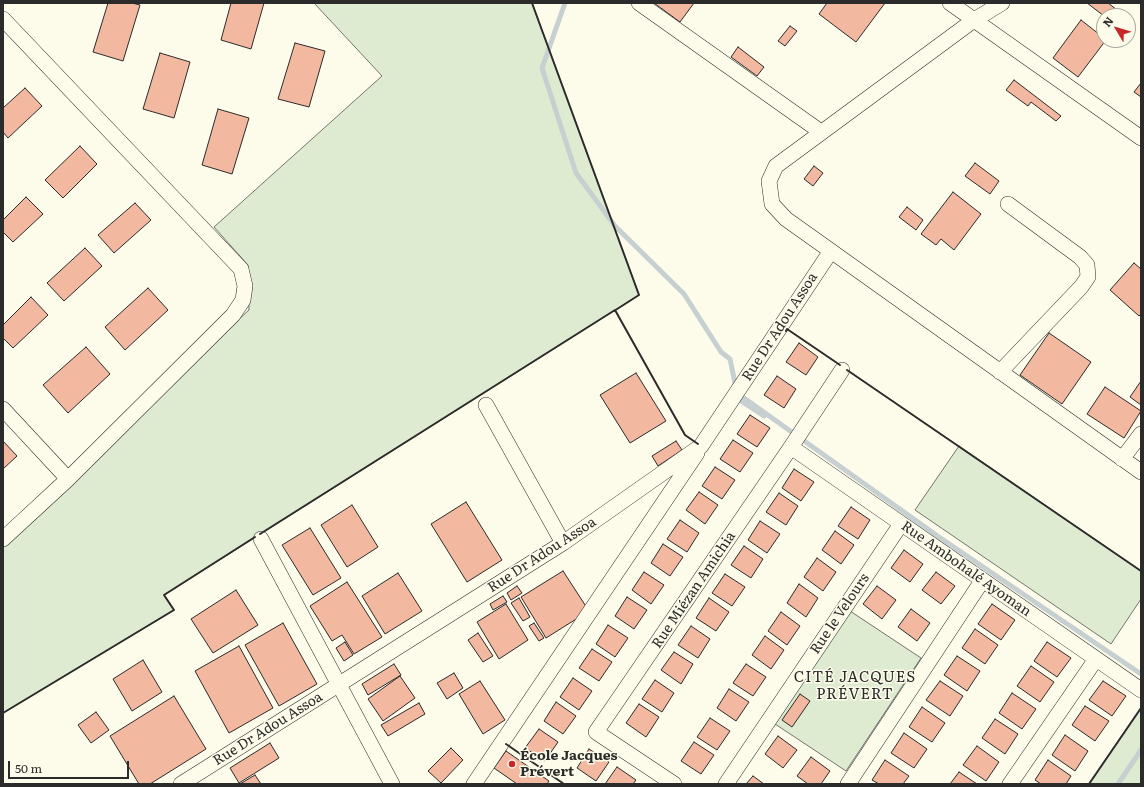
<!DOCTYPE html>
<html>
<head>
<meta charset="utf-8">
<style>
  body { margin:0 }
  #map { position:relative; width:1144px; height:787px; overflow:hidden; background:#fdfbea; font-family:Literata,serif }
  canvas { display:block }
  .frame { position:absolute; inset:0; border:4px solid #2b2b2b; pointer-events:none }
  .north { position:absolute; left:1096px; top:8px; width:40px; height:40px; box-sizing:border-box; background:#fdfbea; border:1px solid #a9a89e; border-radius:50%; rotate:308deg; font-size:11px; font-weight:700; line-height:16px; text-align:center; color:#2b2b2b }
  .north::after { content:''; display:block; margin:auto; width:14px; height:18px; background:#c62828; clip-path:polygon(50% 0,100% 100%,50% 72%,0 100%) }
  .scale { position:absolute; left:8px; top:761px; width:121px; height:18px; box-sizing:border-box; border:2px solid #2b2b2b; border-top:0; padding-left:5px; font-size:12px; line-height:14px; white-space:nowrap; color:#2b2b2b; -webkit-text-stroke:3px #fdfbea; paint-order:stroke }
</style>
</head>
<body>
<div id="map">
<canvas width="1144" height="787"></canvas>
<div class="frame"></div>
<div class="north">N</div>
<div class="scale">50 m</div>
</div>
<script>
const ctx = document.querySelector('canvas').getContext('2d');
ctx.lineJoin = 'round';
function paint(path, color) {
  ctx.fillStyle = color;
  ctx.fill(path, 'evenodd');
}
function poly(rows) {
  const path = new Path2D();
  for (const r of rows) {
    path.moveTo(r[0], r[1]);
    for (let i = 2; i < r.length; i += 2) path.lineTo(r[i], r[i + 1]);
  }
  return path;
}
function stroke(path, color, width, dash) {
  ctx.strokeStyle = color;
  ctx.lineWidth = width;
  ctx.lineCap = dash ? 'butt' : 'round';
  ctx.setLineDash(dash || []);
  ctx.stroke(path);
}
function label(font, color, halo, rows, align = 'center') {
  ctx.font = font + ' Literata,serif';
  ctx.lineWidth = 3;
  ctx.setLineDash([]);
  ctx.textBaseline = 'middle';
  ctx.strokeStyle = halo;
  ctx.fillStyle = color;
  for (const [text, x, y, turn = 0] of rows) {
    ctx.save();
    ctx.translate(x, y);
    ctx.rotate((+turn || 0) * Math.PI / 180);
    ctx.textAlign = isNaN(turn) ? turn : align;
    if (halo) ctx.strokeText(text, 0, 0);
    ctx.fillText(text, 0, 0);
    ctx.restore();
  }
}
const green = poly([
  [314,3,532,3,639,295,164,595,174,610,3,713,3,537,249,310,248,265,214,227,382,76,314,3],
  [959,446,1141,571,1141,599,1111,644,915,510,959,446],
  [850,611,921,658,846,771,775,724,850,611],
  [1141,708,1141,784,1089,784,1141,708]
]);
const stream = poly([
  [565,3,542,68,576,173,615,226,684,294,721,352,730,359,737,393,939,537,1141,674],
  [741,401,764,416],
  [1118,784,1141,750]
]);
const building = poly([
  [108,3,132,3,140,5,123,61,93,52,108,3],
  [231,3,264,3,251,49,221,40,231,3],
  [654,3,694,3,680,22,654,3],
  [827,3,885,3,856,42,819,14,827,3],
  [1087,3,1108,3,1125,16,1104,16,1087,3],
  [1081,20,1104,38,1104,40,1106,40,1078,77,1053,58,1081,20],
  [790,26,797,31,785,46,778,41,790,26],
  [295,43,325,51,309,107,278,99,295,43],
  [738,47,764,67,757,76,731,57,738,47],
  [160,53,190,62,174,118,143,109,160,53],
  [1014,80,1061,116,1056,121,1031,102,1028,106,1006,90,1014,80],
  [1141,83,1141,97,1134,92,1141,83],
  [25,88,42,106,8,138,3,132,3,108,25,88],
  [218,109,249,118,232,174,202,165,218,109],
  [80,146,97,164,63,198,45,180,80,146],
  [975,163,999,181,990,194,965,176,975,163],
  [814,166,823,173,813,186,804,179,814,166],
  [953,192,981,214,954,250,941,239,936,245,921,234,953,192],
  [26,197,43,214,13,242,3,232,3,220,26,197],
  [135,203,151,220,114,253,98,235,135,203],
  [907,207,923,220,916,230,899,217,907,207],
  [85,248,102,266,64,301,47,283,85,248],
  [1134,263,1141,269,1141,314,1139,316,1110,290,1134,263],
  [148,288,168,310,125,350,105,327,148,288],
  [31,297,48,315,13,348,3,338,3,325,31,297],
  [1049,333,1091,362,1062,404,1020,375,1049,333],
  [799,343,818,357,806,375,786,362,799,343],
  [86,347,110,374,68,413,43,385,86,347],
  [636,373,666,421,630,443,600,395,636,373],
  [777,376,796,389,784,408,764,395,777,376],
  [1141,381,1141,405,1130,397,1141,381],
  [1105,387,1141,411,1124,438,1087,414,1105,387],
  [750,415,770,428,757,447,737,434,750,415],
  [733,440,753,453,740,472,720,459,733,440],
  [3,441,17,456,3,469,3,441],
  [676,441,682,450,658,466,652,456,676,441],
  [715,467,735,480,722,499,702,486,715,467],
  [794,469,814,482,801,501,782,488,794,469],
  [699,492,718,505,705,524,686,510,699,492],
  [779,493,798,506,786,525,766,512,779,493],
  [466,502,502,560,467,582,431,524,466,502],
  [352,505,378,547,347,567,321,525,352,505],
  [851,507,870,520,858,539,838,526,851,507],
  [680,520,699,533,687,552,667,539,680,520],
  [760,521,780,534,767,553,748,540,760,521],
  [310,528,341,578,313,595,282,545,310,528],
  [835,531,854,545,841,564,822,550,835,531],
  [663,544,683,557,670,576,651,563,663,544],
  [744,546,763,559,751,578,731,565,744,546],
  [904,550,923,564,910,582,891,568,904,550],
  [817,558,836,572,823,591,804,577,817,558],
  [563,571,589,611,546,638,521,597,563,571],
  [644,572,664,585,651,604,632,590,644,572],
  [936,572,955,586,941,604,922,590,936,572],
  [398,573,422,611,385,634,362,596,398,573],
  [725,574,745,587,732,606,712,593,725,574],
  [347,582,382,637,354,654,342,635,332,641,310,606,347,582],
  [799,584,818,598,806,617,787,603,799,584],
  [517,586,522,593,511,600,507,593,517,586],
  [877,586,896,600,882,619,863,604,877,586],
  [236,590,258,625,213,653,191,619,236,590],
  [503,596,507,602,493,610,490,604,503,596],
  [627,597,647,610,634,629,615,616,627,597],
  [519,598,530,617,523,621,511,603,519,598],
  [709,598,729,612,716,631,696,618,709,598],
  [506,604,528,640,499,659,477,622,506,604],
  [992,604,1015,620,1001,640,978,624,992,604],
  [911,609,930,623,917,641,898,627,911,609],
  [781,612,800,626,787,645,768,631,781,612],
  [283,623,317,684,279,706,245,645,283,623],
  [534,623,544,638,539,641,529,626,534,623],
  [608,625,628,638,615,657,596,644,608,625],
  [691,626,710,639,698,658,678,645,691,626],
  [975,629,998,645,985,664,962,648,975,629],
  [478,633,493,656,483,662,468,640,478,633],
  [765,636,784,650,771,669,752,655,765,636],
  [345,642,353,655,344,661,336,648,345,642],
  [1047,642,1071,658,1057,677,1034,661,1047,642],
  [239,646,273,708,229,733,195,671,239,646],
  [592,649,612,662,599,681,579,668,592,649],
  [674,652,693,664,681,684,661,670,674,652],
  [957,656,980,671,967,691,944,675,957,656],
  [143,660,162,692,132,711,113,679,143,660],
  [394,664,401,675,368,695,362,684,394,664],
  [746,664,766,677,753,696,733,683,746,664],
  [1031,666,1054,682,1040,702,1017,686,1031,666],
  [454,673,463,688,447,699,437,683,454,673],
  [400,676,415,698,383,721,368,699,400,676],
  [573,678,592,691,579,710,560,697,573,678],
  [655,680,674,693,662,712,642,699,655,680],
  [480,681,505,720,483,734,459,694,480,681],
  [940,681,963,696,950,716,926,700,940,681],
  [1103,681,1126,696,1112,716,1089,700,1103,681],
  [729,689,749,702,736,721,717,708,729,689],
  [1012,693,1036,709,1022,729,999,713,1012,693],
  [800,694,810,701,792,727,782,720,800,694],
  [174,696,206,749,150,784,139,784,110,736,174,696],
  [556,702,576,716,563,734,544,721,556,702],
  [419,703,425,714,388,736,381,725,419,703],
  [639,704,659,717,646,737,626,723,639,704],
  [1085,706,1109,721,1095,741,1072,725,1085,706],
  [922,707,945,723,932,742,909,727,922,707],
  [96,712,109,730,91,743,78,725,96,712],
  [710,718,730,731,717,750,697,737,710,718],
  [995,719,1018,734,1005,754,982,738,995,719],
  [539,729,558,742,545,761,525,748,539,729],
  [904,733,927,749,914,768,891,753,904,733],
  [1065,735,1088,751,1075,771,1052,755,1065,735],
  [778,736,797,750,783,768,765,754,778,736],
  [694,742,714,755,701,774,681,761,694,742],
  [270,743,279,758,239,783,230,768,270,743],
  [977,746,999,762,986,781,963,765,977,746],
  [451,748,463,760,441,783,428,771,451,748],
  [589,749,609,762,596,781,577,768,589,749],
  [506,751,549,781,547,784,517,784,494,768,506,751],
  [811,757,830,771,821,784,808,784,797,776,811,757],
  [885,760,909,776,903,784,879,784,872,780,885,760],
  [1048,760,1071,776,1066,784,1041,784,1035,780,1048,760],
  [617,767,636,780,633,784,605,784,617,767],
  [959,772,977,784,950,784,959,772],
  [255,775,261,784,240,784,255,775],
  [753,776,764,784,746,784,753,776]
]);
const street = poly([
  [639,3,821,132],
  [950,3,1141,138],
  [1002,3,974,20,776,166,769,181,772,204,786,219,1141,472],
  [3,19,241,269,245,286,243,300,233,315,68,479,3,539],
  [1000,372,1081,287,1088,277,1087,265,1080,257,1008,204],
  [486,405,563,543],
  [3,409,68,479],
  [791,447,1141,690],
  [1122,459,1141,434],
  [261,539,392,784],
  [181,784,563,543,701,446,831,251],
  [474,784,697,453],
  [674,784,596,732,791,447,842,370],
  [726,784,901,524],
  [848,784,982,581],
  [1010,784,1096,659]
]);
const wall = poly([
  [532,3,639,295,614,311],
  [786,331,787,329,840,365],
  [847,370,1141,571],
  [260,534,615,310,685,435,698,444],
  [3,713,174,610,164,595,255,537],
  [506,744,564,784],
  [1089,784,1141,708]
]);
const markers = [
  [512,764,4,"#c62828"]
];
const streetNames = [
  ["Rue Dr Adou Assoa",780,327,-57],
  ["Rue Dr Adou Assoa",542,555,-33],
  ["Rue Ambohalé Ayoman",966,569,35],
  ["Rue Miézan Amichia",694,590,-56],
  ["Rue le Velours",840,614,-56],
  ["Rue Dr Adou Assoa",268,729,-32]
];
const poiNames = [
  ["École Jacques",520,756],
  ["Prévert",520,772]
];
const neighbourhoodNames = [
  ["CITÉ JACQUES",855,678],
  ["PRÉVERT",855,695]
];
paint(green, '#deebd1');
stroke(green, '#74746e', 1);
stroke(stream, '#c7d0d0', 5);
paint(building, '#f2b8a0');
stroke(building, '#2b2b2b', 1);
stroke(street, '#2b2b2b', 16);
stroke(street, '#fdfbea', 15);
stroke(wall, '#2b2b2b', 2);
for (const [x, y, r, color] of markers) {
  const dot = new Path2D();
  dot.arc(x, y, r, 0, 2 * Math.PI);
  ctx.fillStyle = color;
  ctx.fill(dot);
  stroke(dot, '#fdfbea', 1.5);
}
label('14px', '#2b2b2b', '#fdfbea', streetNames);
label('bold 14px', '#2b2b2b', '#fdfbea', poiNames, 'left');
ctx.letterSpacing = '1px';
label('15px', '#2b2b2b', '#fdfbea', neighbourhoodNames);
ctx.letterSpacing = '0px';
</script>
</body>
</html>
